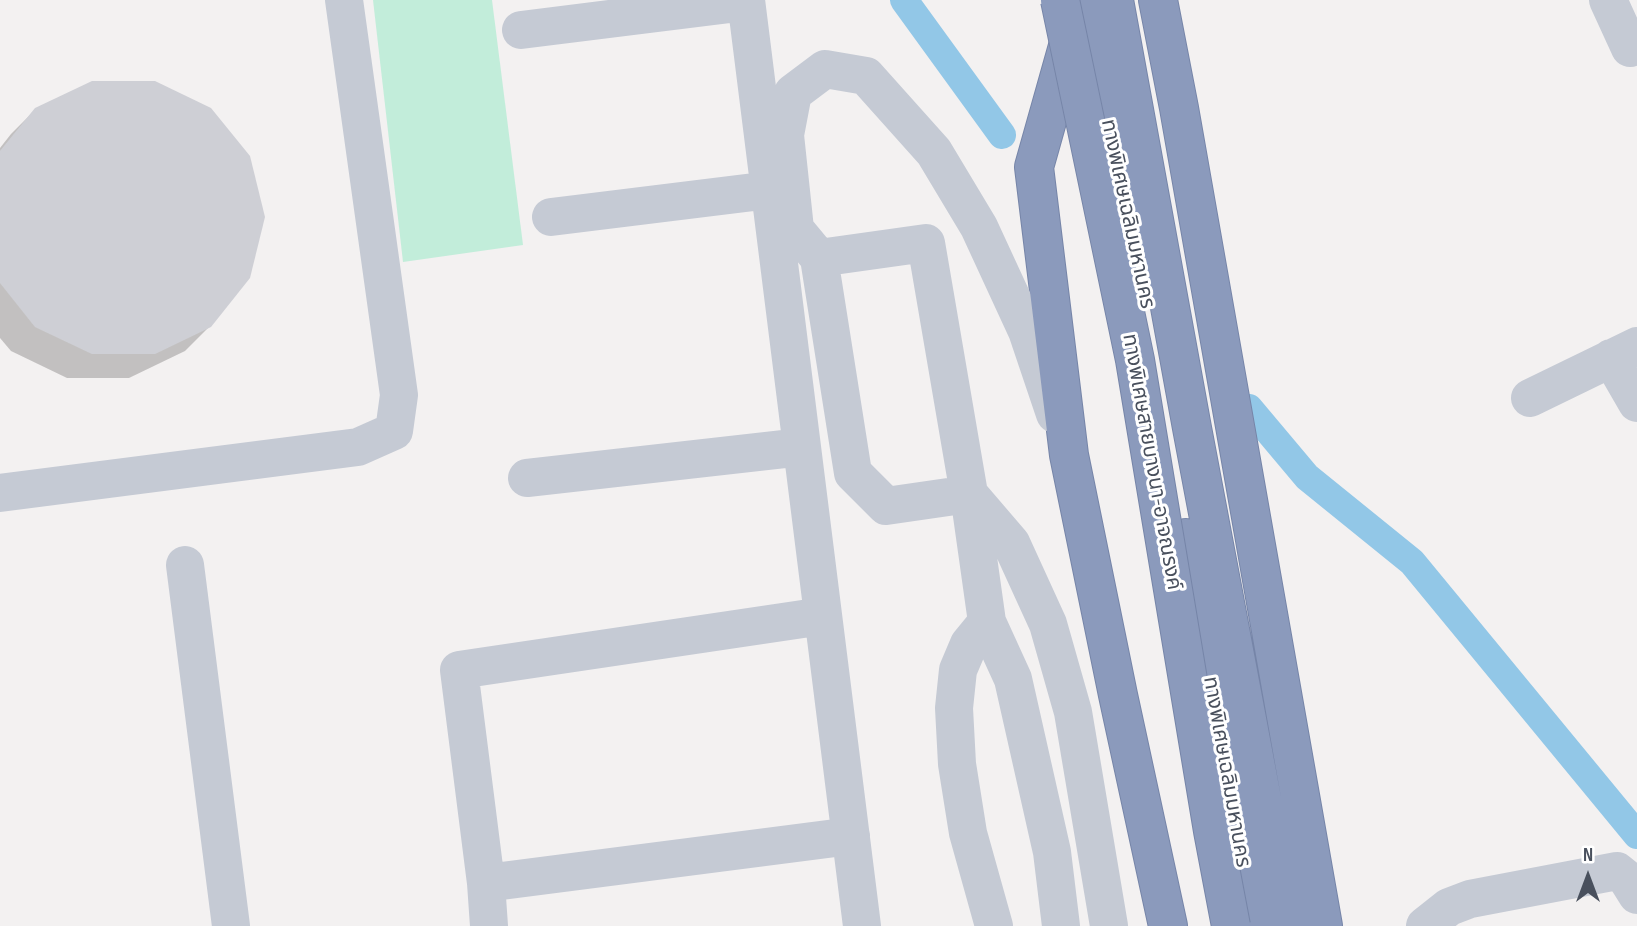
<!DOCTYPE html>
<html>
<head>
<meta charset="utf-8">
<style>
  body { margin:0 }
  #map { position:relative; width:1637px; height:926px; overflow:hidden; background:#f3f1f1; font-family:"Sofia Sans Condensed",sans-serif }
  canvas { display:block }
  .north { position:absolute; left:1553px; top:842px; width:70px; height:70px; -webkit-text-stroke:5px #fff; paint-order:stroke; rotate:0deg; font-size:19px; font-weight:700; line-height:28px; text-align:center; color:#49505d }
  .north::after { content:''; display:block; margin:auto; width:24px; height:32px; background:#49505d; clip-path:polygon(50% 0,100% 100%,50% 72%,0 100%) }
</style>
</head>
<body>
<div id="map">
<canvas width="1637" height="926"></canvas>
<div class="north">N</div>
</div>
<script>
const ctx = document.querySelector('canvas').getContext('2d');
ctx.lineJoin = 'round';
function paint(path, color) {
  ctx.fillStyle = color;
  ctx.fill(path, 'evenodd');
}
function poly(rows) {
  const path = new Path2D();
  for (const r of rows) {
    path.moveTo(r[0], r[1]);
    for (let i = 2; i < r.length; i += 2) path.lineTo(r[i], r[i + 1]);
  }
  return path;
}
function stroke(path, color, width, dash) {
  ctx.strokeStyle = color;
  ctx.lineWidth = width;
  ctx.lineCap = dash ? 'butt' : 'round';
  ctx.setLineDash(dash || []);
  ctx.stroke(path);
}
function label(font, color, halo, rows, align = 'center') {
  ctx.font = font + ' "Sofia Sans Condensed","Noto Sans Thai",sans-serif';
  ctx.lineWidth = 6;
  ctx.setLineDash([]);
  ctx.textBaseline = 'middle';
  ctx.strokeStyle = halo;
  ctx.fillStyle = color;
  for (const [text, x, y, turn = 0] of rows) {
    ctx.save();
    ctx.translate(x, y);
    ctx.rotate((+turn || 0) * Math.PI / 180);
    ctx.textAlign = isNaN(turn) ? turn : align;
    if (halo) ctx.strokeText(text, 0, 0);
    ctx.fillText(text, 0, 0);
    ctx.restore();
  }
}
const green = poly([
  [373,0,492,0,523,245,403,262]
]);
const shadow = poly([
  [36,109,210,326,185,351,129,378,67,378,11,351,0,338,0,148,11,134]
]);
const canal = poly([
  [904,0,1002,135],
  [1249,408,1307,477,1412,562,1637,835]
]);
const building = poly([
  [92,81,155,81,211,108,250,156,265,217,250,278,211,327,155,354,92,354,35,327,0,283,0,151,35,108]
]);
const minor = poly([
  [746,0,862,926],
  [1608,0,1630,48],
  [521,30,746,2],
  [551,217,770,190],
  [819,258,926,243,969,494,987,622,969,644,958,670,954,708,957,764,968,833,994,926],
  [1611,358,1637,403],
  [1530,398,1637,346],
  [1055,414,1027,331,979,227,934,152,866,76,825,69,793,93,785,135,795,229,819,258,853,473,886,506,969,494,1011,543,1048,624,1073,712,1109,926],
  [527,478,802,447],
  [0,493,358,447,394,431,399,395,344,0],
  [185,565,231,926],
  [823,616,459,670,486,883,851,836],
  [987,622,1013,679,1052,852,1061,926],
  [486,883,489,926],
  [1425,926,1449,907,1470,899,1617,871,1627,879,1637,895]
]);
const highway = poly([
  [1081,0,1034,167,1069,455,1118,695,1168,926],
  [1114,0,1192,428,1286,926],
  [1158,0,1179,108,1323,926],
  [1083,6,1125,200],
  [1186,538,1252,926]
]);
const highwayBridge = poly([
  [1060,0,1135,360,1213,831,1231,926]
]);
const streetNames = [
  ["ทางพิเศษเฉลิมมหานคร",1127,214,78],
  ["ทางพิเศษสายบางนา-อาจณรงค์",1151,462,80],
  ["ทางพิเศษเฉลิมมหานคร",1226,772,80]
];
paint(green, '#c2edda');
paint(shadow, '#0003');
stroke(canal, '#92c7e7', 28);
paint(building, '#cecfd5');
stroke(highway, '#7685a8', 40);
stroke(minor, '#c5cad4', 38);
stroke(highway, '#8b9abc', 38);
stroke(highwayBridge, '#7685a8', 40, []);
stroke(highwayBridge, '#8b9abc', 38);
label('21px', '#49505d', '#fff', streetNames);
</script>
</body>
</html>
